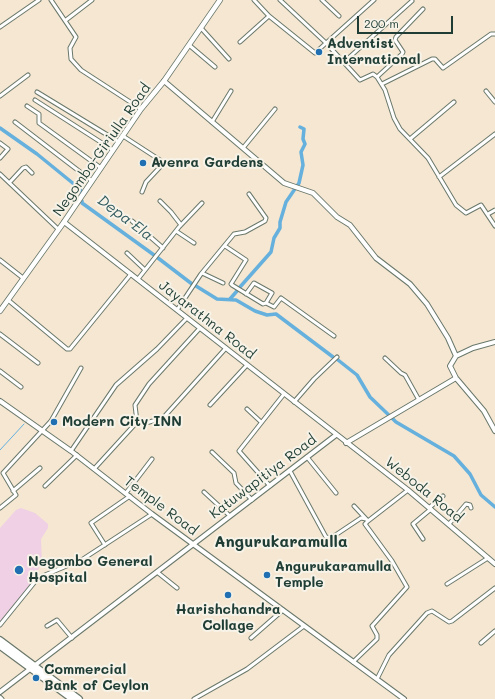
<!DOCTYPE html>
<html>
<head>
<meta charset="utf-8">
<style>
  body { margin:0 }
  #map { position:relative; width:495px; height:699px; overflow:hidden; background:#f5e7d2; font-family:Mali,sans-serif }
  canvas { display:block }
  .scale { position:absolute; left:357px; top:16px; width:96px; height:18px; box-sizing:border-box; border:2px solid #1f3d34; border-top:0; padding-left:5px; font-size:12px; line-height:14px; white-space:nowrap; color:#1f3d34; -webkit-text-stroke:3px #f7f3e8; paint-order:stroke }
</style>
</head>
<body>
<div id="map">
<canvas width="495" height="699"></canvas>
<div class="scale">200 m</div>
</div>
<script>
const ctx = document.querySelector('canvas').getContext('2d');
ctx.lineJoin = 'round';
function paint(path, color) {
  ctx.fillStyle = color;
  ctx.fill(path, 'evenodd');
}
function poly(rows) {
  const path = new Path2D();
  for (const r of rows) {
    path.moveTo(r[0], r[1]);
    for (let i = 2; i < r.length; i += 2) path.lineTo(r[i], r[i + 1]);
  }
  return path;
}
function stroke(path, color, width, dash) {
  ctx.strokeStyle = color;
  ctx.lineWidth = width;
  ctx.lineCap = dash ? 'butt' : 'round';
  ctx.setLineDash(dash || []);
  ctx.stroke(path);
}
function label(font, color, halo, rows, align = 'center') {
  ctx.font = font + ' Mali,sans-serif';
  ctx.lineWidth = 4;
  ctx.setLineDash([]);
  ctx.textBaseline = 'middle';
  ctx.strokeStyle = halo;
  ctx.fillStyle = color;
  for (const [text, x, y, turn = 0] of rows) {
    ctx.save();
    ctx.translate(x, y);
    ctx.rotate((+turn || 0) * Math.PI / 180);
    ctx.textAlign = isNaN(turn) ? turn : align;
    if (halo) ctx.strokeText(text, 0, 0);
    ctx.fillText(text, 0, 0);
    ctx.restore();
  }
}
const built = poly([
  [21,508,35,513,48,524,48,528,41,539,42,564,34,575,38,578,0,625,0,528,16,510]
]);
const stream = poly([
  [0,450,24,424]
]);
const canal = poly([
  [0,128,37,154,80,189,81,193],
  [82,201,82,203,154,255],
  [158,258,192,284],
  [196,286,217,299,236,300,255,311,267,315,276,314,333,357],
  [240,287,271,252,274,238,280,228,280,222,286,202,299,183,303,165,301,152,305,144,303,139,304,129,300,127],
  [230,299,237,291],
  [338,360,357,375,370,397,396,422,454,456,470,474,481,495,495,507]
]);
const street = poly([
  [51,0,76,37,70,48,71,59,81,70,141,109],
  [254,0,269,16,315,53,374,0],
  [280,0,326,43,360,80,373,74,377,77,385,90,394,118,400,129,428,158,456,205,466,213,481,205,495,226],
  [322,0,339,16],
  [66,20,92,0],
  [0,27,39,0],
  [201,28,229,59],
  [240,42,269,16],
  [189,45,215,67],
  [344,62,412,1],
  [377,77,402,54,403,52,395,40,396,37,423,9],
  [382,84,432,59,435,59,443,68,491,34,495,34],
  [486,91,495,102],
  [37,92,119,142],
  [0,96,28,75],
  [35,100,113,150],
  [27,106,39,114,39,123,101,168],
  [15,122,92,181],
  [212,122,231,91],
  [123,136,160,160,161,163,161,166,146,182,142,192],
  [410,139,454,102],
  [0,143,8,149,0,158],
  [243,148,275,109],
  [0,174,58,229],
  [439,177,495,134],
  [10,182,23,168,26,167,32,173],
  [160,201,171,212,181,225],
  [488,214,495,210],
  [132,221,163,248],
  [176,231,194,243],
  [225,246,246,260,231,284,232,285,263,304,266,303,272,293,254,283,246,294],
  [127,253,145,270],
  [0,260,23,278],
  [202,273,223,283],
  [138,279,179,227,202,203],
  [8,300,67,349,70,349,131,274],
  [266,303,274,307,281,298,334,336],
  [177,310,201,274,234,234,245,232,265,221,266,218,249,194],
  [0,334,38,363],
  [385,358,401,373,405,375,419,400],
  [0,371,21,387],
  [294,402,314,379,337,357],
  [210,405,247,365],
  [247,409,261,422],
  [137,422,146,423,163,418,226,348],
  [71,451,116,385,157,349,187,318],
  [212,452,234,473,236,483,252,500],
  [307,457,336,493],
  [94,469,137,422,135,405,149,384,200,328],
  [290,471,326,537,331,538,361,518,366,519],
  [45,486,77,455],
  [270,486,239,451,284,394],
  [13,491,40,468],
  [204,492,230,516],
  [126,493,152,459],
  [430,507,443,496],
  [0,508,16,495,3,473,51,421,81,368],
  [368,521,408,490],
  [449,524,466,504,470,505,471,508],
  [423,539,413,524,431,509],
  [105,545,91,523,130,496],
  [157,572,177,588],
  [447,584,488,558],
  [0,625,38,578,83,559,152,514],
  [47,626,57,620,72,638],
  [251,638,283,610],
  [481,643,495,631],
  [353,662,377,639,377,635,372,626,407,587,392,561,365,524,368,521,354,506],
  [377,679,389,655,427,613,432,611,449,622,452,621,495,588],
  [0,697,2,699],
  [194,699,247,669,304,626]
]);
const secondary = poly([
  [164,81,284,183,313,193,337,217,350,225,376,258,410,284,427,304,448,338,456,356],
  [64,222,408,490,495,564],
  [495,342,473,348,456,356,450,366,456,378,484,411,495,431],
  [0,401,71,451,152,514,404,699],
  [346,443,456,378],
  [0,692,336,435]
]);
const primary = poly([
  [0,311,64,222,141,109,164,81,220,0]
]);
const highway = poly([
  [0,640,79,699],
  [0,646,72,699]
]);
const markers = [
  [319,52,4,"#1f6fb2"],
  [143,163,4,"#1f6fb2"],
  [54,422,4,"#1f6fb2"],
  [19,570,5,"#1f6fb2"],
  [267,575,4,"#1f6fb2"],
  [228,595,4,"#1f6fb2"],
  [36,678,4,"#1f6fb2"]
];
const poiNames = [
  ["Adventist",327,44],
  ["International",327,60],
  ["Avenra Gardens",151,163],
  ["Modern City INN",62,422],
  ["Negombo General",28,562],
  ["Hospital",28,578],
  ["Angurukaramulla",275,567],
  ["Temple",275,583],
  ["Harishchandra",228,610,"center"],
  ["Collage",228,626,"center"],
  ["Commercial",44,670],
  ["Bank of Ceylon",44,686]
];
const streetNames = [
  ["Negombo-Giriulla Road",102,150,-55],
  ["Jayarathna Road",207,320,38],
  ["Katuwapitiya Road",263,477,-37],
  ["Weboda Road",424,490,39],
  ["Temple Road",161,506,37]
];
const waterNames = [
  ["Depa Ela",125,218,37]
];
const quarterNames = [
  ["Angurukaramulla",281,542]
];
paint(built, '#f0d0e4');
stroke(stream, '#65b0dd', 1);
stroke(canal, '#65b0dd', 3.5);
stroke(street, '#6a786b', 5);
stroke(secondary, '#6a786b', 6);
stroke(primary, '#6a786b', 6);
stroke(highway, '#6a786b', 8);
stroke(street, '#fff', 3);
stroke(secondary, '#fff', 4);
stroke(primary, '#fff', 4.5);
stroke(highway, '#fff', 5.5);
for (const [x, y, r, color] of markers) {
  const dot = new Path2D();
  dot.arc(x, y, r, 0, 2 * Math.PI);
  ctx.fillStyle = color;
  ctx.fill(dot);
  stroke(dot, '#f7f3e8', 1.5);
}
label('bold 14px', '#1f3d34', '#f7f3e8', poiNames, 'left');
label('14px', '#1f3d34', '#f7f3e8', streetNames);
label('italic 15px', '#305a5e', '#f7f3e8', waterNames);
label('bold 16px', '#1f3d34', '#f7f3e8', quarterNames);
</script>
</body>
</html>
